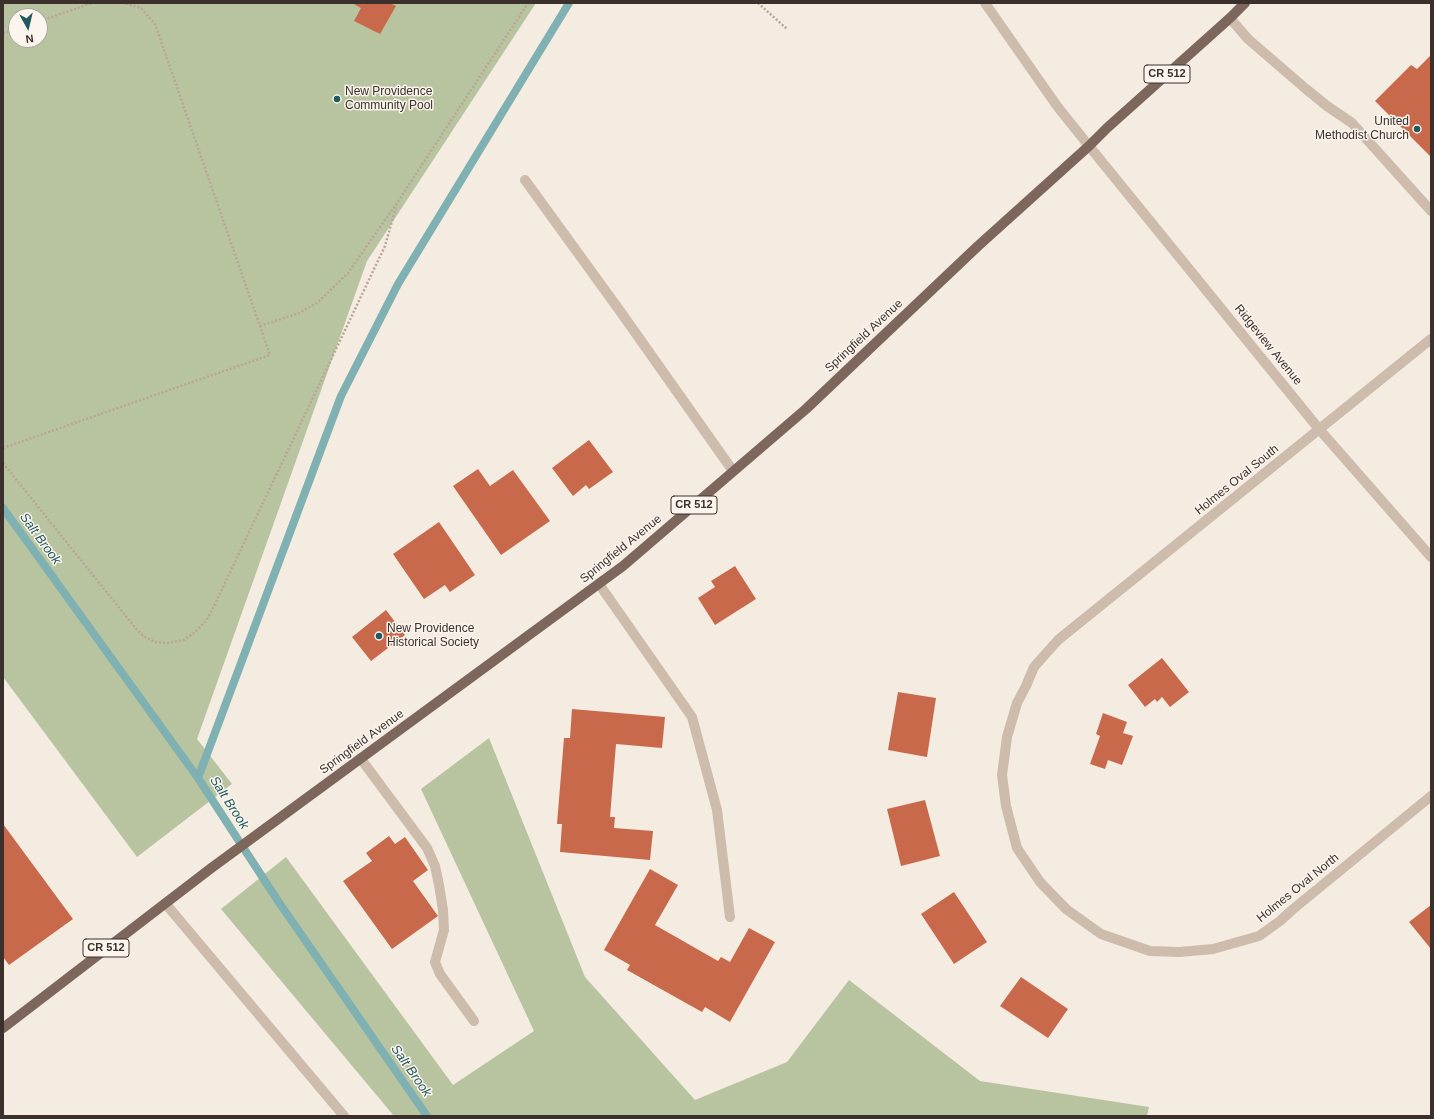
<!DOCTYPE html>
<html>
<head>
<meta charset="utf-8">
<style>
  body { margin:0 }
  #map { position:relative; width:1434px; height:1119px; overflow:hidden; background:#f4ebe1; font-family:Helvetica,sans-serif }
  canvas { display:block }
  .frame { position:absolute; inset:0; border:4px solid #3b302b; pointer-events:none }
  .north { position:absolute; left:8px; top:8px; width:40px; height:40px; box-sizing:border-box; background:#fbf5ee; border:1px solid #aea6a0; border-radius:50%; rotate:172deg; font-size:11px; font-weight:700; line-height:16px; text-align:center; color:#3b302b }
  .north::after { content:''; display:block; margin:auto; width:14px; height:18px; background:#1f5a5e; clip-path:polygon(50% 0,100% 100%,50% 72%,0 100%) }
</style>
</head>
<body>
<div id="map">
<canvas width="1434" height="1119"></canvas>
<div class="frame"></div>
<div class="north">N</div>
</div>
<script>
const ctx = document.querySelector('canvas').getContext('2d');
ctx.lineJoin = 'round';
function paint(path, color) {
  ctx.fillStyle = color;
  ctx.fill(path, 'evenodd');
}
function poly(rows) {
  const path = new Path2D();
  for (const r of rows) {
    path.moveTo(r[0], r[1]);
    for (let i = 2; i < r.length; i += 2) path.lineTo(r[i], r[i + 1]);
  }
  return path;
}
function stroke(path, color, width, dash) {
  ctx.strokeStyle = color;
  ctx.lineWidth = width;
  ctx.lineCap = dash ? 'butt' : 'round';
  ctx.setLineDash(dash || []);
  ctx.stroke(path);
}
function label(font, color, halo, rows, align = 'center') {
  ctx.font = font + ' Helvetica,sans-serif';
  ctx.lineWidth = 3;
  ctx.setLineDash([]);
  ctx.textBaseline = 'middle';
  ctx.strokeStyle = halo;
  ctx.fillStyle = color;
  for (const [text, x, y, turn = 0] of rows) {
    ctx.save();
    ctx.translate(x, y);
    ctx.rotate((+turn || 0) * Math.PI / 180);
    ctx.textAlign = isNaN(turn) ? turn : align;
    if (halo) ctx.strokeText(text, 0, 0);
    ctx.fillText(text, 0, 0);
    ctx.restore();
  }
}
const green = poly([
  [3,3,536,3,367,261,197,739,232,784,137,857,3,677],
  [16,16,40,16,40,40,16,40],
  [489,738,585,977,695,1100,787,1062,849,980,980,1081,1149,1107,1147,1116,394,1116,221,909,286,857,453,1085,534,1031,421,789]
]);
const stream = poly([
  [3,508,198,778,278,901,427,1116],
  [198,778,341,396,398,284,569,3]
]);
const building = poly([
  [352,3,390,3,396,6,380,34,354,21,361,8],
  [1431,55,1431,157,1375,101,1411,65,1417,69],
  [589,440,613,472,589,489,586,485,573,496,552,468],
  [478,469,490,486,513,470,550,521,501,555,453,486],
  [439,522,475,575,450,592,445,585,424,599,393,554],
  [735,566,756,599,715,625,698,598,715,587,711,581],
  [386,610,405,635,371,661,352,637],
  [1162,658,1189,692,1170,707,1162,697,1157,702,1155,699,1145,707,1128,685],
  [898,692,936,698,927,757,888,750],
  [572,709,665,717,662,748,616,744,610,817,615,817,614,828,653,831,650,860,560,852,562,824,557,824,564,738,570,738],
  [1103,713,1127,722,1123,733,1133,736,1122,765,1108,760,1105,769,1090,764,1100,736,1096,734],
  [925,800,940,856,901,866,887,809],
  [3,824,73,919,9,965,3,957],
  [389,836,395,844,405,837,428,870,413,881,438,916,392,949,343,881,372,861,366,853],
  [650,869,678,885,655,925,718,961,721,957,730,962,749,928,775,942,730,1022,705,1007,702,1012,627,970,630,965,604,950],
  [954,892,987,942,954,964,921,914],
  [1431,905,1431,949,1409,922],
  [1021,977,1068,1009,1048,1038,1000,1006]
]);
const path = poly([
  [758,3,787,29],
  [40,21,92,3],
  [3,33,16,29],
  [260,326,299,313,318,302,348,273,397,203,528,3],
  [3,448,270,355,155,24,141,8,124,3],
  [3,463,137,630,145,637,155,642,167,643,184,640,195,632,206,621,214,606,385,246,397,203]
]);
const lane = poly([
  [985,3,1057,106,1089,146],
  [1230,18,1248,39,1306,89,1327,106,1352,123,1431,211],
  [525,180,620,311,733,471],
  [361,759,427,848,435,866,439,885,443,910,444,930,435,962,440,974,474,1021],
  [165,903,344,1116]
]);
const street = poly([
  [1089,146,1319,429,1431,557],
  [1431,339,1058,640,1034,667,1026,686,1017,703,1007,737,1002,775,1006,806,1017,848,1040,882,1066,909,1101,934,1150,951,1180,952,1213,949,1259,936,1280,921,1292,910,1431,796],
  [599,584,692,717,717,810,730,917]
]);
const primary = poly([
  [3,1028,210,869,623,566,806,409,978,246,1089,146,1107,128,1230,18,1245,3]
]);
const markers = [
  [337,99,4,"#1f5a5e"],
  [1417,129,4,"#1f5a5e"],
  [379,636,4,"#1f5a5e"]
];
const shields = [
  [1167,74,46],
  [694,505,46],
  [106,948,46]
];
const shieldNames = [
  ["CR 512",1167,74],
  ["CR 512",694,505],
  ["CR 512",106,948]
];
const poiNames = [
  ["New Providence",345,92],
  ["Community Pool",345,106],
  ["United",1409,122,"right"],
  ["Methodist Church",1409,136,"right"],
  ["New Providence",387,629],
  ["Historical Society",387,643]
];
const streetNames = [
  ["Springfield Avenue",864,336,-43],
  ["Ridgeview Avenue",1268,345,51],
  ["Holmes Oval South",1237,480,-39],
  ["Springfield Avenue",621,549,-39],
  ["Springfield Avenue",362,742,-36],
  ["Holmes Oval North",1298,888,-39]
];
const waterNames = [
  ["Salt Brook",40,539,54],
  ["Salt Brook",229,803,57],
  ["Salt Brook",411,1071,55]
];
paint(green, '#b8c4a0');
stroke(stream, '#7fb0b2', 8);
paint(building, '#c8694b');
stroke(path, '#b9a596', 2.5, [2, 2]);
stroke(lane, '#cdbbac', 10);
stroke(street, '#cdbbac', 10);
stroke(primary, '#7d675c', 10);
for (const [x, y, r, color] of markers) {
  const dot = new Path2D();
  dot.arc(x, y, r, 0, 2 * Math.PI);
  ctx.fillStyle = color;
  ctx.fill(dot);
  stroke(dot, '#fbf5ee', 1.5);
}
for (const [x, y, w] of shields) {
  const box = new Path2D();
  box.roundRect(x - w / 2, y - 9, w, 18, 3);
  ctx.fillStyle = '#fbf5ee';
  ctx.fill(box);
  stroke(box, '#3b302b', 1);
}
label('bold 11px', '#3b302b', null, shieldNames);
label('12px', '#3b302b', '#fbf5ee', poiNames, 'left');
label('12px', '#3b302b', '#fbf5ee', streetNames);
label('italic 13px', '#1f5a5e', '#fbf5ee', waterNames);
</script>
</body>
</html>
